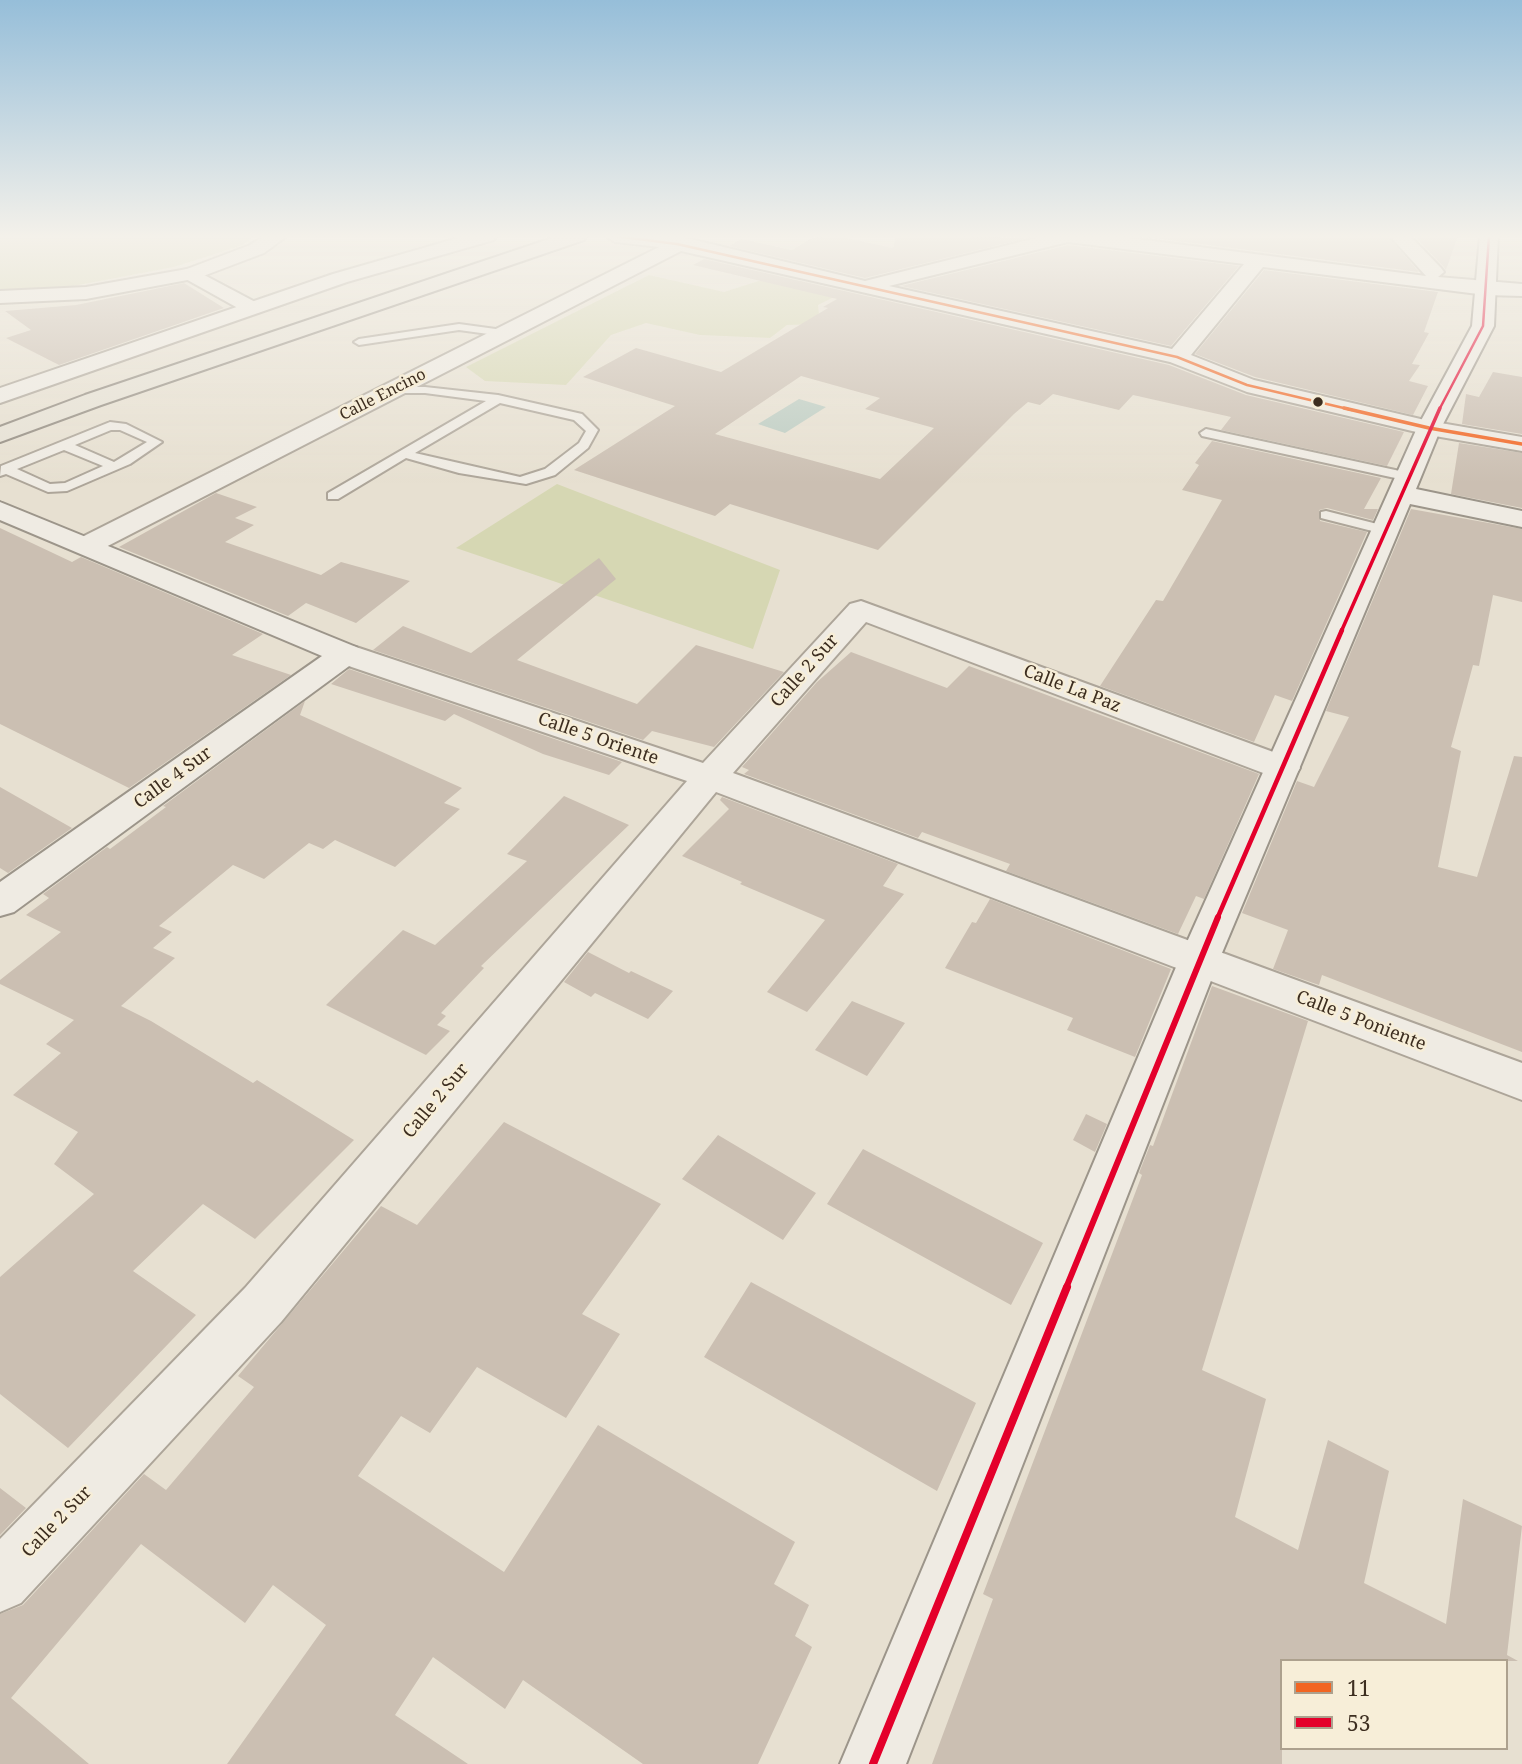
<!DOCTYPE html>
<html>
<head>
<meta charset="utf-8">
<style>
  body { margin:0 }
  #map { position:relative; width:1522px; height:1764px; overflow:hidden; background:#e7e0d1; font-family:"Noto Serif",serif }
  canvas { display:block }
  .legend { position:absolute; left:1280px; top:1659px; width:228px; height:91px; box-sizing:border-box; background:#f7eed8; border:2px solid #ada18e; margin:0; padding:9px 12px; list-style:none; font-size:21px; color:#3d2e20 }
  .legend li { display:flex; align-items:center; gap:14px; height:35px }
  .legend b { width:35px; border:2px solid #ada18e }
</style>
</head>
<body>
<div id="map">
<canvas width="1522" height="1764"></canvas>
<ul class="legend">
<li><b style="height:9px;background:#f26522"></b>11</li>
<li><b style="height:9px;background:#e4002b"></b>53</li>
</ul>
</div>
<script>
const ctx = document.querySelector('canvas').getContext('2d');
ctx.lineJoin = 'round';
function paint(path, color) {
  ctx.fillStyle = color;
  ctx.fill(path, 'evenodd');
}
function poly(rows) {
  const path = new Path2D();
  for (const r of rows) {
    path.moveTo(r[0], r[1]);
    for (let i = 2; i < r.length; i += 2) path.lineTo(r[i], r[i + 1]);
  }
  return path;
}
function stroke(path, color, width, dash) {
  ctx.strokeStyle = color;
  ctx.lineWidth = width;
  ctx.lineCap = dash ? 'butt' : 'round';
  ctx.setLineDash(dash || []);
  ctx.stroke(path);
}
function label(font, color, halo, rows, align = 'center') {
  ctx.font = font + ' "Noto Serif",serif';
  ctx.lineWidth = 5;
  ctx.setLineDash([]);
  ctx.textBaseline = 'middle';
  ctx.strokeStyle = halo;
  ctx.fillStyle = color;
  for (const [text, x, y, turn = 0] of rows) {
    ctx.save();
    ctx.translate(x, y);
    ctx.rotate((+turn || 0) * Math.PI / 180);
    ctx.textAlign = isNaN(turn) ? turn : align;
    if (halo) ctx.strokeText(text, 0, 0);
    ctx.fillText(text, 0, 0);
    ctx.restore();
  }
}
const green = poly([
  [0,236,254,236,243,245,174,267,68,287,0,291],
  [649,275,724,292,771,277,840,294,818,305,820,324,787,325,770,338,700,335,646,323,611,335,566,385,485,381,466,367],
  [557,484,780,570,753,649,456,548]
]);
const water = poly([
  [799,399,826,407,785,433,758,424]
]);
const building = poly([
  [837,236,893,248,896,236,1027,238,865,278,729,246,741,239,792,250,812,238],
  [1138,236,1388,236,1419,272],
  [1414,236,1458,236,1446,270,1443,266],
  [1068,245,1239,266,1171,346,901,286],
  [704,259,1169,365,1246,395,1404,432,1387,466,1221,430,1231,417,1133,395,1119,410,1053,394,1040,405,1028,402,1014,414,878,550,730,504,715,516,574,470,675,406,583,377,636,348,721,372,828,308,823,307,837,299,693,265],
  [801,376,880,398,865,409,934,428,880,479,715,434],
  [1264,270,1438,292,1424,332,1429,333,1412,364,1420,365,1409,381,1428,386,1413,415,1255,377,1195,354],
  [184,283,224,308,59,365,6,338,31,330,5,311,76,305],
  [1493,372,1522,377,1522,434,1462,424,1466,394,1479,397],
  [1212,441,1381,478,1364,509,1378,509,1373,520,1327,508,1319,510,1320,521,1367,532,1292,701,1275,695,1254,742,1100,686,1156,600,1163,601,1222,500,1182,490,1199,465,1195,463],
  [1459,443,1522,453,1522,508,1451,494],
  [216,493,257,507,235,518,254,525,225,542,321,575,341,562,410,581,356,623,306,603,288,616,119,547],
  [1411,509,1522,529,1522,602,1493,595,1479,666,1473,665,1451,747,1461,751,1438,867,1477,877,1514,756,1522,757,1522,1052,1322,975,1319,985,1273,969,1288,930,1242,913,1297,781,1314,787,1349,717,1326,711],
  [0,528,72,562,81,557,263,634,232,655,291,675,129,788,0,724],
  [599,558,616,579,517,660,637,704,696,645,784,672,714,747,652,731,643,740,373,650,403,626,471,653],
  [851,652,947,688,969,666,1259,774,1204,899,1196,896,1178,934,1006,871,1010,864,922,832,918,838,744,774,749,770,742,767,817,682],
  [349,669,622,762,609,775,543,754,454,714,445,721,331,684],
  [305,701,300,715,462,788,444,803,460,809,395,867,335,840,323,849,309,843,264,879,233,865,159,926,172,932,153,948,175,958,121,1006,151,1021,253,1083,257,1080,354,1140,255,1239,203,1204,133,1271,196,1315,68,1448,0,1394,0,1277,94,1194,54,1164,78,1132,13,1095,61,1053,46,1044,74,1020,0,984,0,980,61,932,26,915,49,898,43,894,107,847,110,849,166,807,163,806],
  [0,787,72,828,8,873,0,868],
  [564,796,629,825,481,966,484,968,441,1013,446,1016,437,1025,450,1031,426,1055,326,1005,403,930,435,945,527,861,507,854],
  [722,797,898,864,883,886,904,894,807,1012,767,992,825,920,740,884,742,882,682,856,729,809,720,800],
  [990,899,1171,969,1135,1057,1067,1030,1073,1018,945,968,972,922,976,923],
  [588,952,629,973,631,971,673,991,648,1019,595,993,591,997,564,982],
  [1212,986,1308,1021,1202,1370,1266,1399,1235,1517,1298,1550,1328,1440,1389,1471,1364,1583,1446,1624,1463,1499,1522,1526,1507,1655,1518,1661,1282,1661,1282,1764,932,1764,993,1599,983,1594,1142,1175,1139,1173,1150,1145,1153,1146],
  [852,1001,905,1023,867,1076,815,1050],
  [1086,1114,1107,1124,1095,1152,1073,1140],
  [504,1122,661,1204,582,1314,620,1334,566,1418,477,1367,430,1433,401,1416,358,1476,504,1572,598,1425,795,1542,774,1584,809,1605,795,1636,812,1647,758,1764,643,1764,523,1680,505,1709,433,1657,395,1715,468,1764,227,1764,326,1625,273,1585,245,1623,141,1544,11,1698,89,1764,0,1764,0,1614,23,1605,144,1474,166,1490,254,1387,238,1376,381,1206,417,1225],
  [718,1135,816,1193,783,1240,682,1179],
  [863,1149,1043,1243,1011,1305,827,1204],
  [751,1282,976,1403,937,1491,704,1357],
  [0,1488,26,1508,0,1535]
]);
const service = poly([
  [459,324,503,330,508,333,503,336,459,330,359,345,354,342,359,339,459,324],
  [425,387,498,395,582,414,598,430,588,448,555,475,526,484,459,473,406,458,338,499,328,499,328,493,486,401,425,393,392,393,386,390,392,387,425,387],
  [500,403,574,420,586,431,579,443,545,469,520,477,415,453,500,403],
  [110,422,126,424,162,442,130,464,67,491,48,492,6,474,0,476,1,466,110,422],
  [111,430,120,430,147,442,114,462,75,445,111,430],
  [64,450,103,466,65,483,50,484,17,469,64,450],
  [1206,429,1409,473,1415,477,1409,481,1202,436,1200,433,1206,429],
  [1326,511,1389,527,1391,530,1384,534,1321,518,1321,512,1326,511]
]);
const minor = poly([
  [606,236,682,237,865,281,1044,236,1114,236,1426,276,1390,236,1410,236,1441,268,1444,272,1438,277,1522,284,1522,296,1486,295,1263,267,1191,355,1254,380,1429,421,1522,437,1522,451,1429,435,1247,392,1170,362,681,251,98,551,88,553,78,551,74,545,78,539,659,247,615,242,606,236],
  [1068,242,1244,264,1172,349,889,286,1068,242],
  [191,268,259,304,262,308,259,312,252,314,245,312,184,278,181,274,184,270,191,268],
  [861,601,1295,760,1300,768,1295,776,1283,779,1271,776,866,622,733,773,1522,1063,1522,1100,716,792,281,1322,21,1603,0,1612,0,1539,245,1288,687,781,334,661,329,654,334,647,345,645,356,647,703,763,850,604,861,601]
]);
const tertiary = poly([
  [264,236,287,236,264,253,198,278,86,299,0,303,0,291,86,287,187,269,250,245,264,236],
  [465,236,496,236,494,240,347,282,0,403,0,388,333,274,465,236]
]);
const secondary = poly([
  [1480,236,1498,236,1494,326,1441,428,1416,489,1522,511,1522,527,1410,504,1219,960,906,1764,840,1764,1179,960,1417,428,1472,326,1480,236],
  [0,502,356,647,361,654,356,661,14,912,0,916,0,882,322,656,0,520,0,502]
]);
const primary = poly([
  [558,236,586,236,584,240,101,405,0,442,0,427,85,395,558,236]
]);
const bus1Far1 = poly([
  [615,236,677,244,1177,357,1247,385,1352,410]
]);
const bus1 = poly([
  [1344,408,1429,428,1522,444]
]);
const bus2Far4 = poly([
  [1439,410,1483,326,1489,236]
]);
const bus2Far3 = poly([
  [1341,632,1440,408]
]);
const bus2Far2 = poly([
  [1217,919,1342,630]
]);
const bus2Far1 = poly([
  [1066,1288,1218,917]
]);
const bus2 = poly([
  [873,1764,1067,1287]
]);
const markers = [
  [1318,402,6,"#3d2e20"]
];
const farStreetnames = [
  ["Calle Encino",383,395,-27]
];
const streetNames = [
  ["Calle 2 Sur",805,671,-48],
  ["Calle La Paz",1072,689,21],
  ["Calle 5 Oriente",598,739,19],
  ["Calle 4 Sur",173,778,-36],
  ["Calle 5 Poniente",1361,1021,21],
  ["Calle 2 Sur",436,1101,-50],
  ["Calle 2 Sur",57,1522,-46]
];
paint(green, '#d6d7b3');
paint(water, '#bcccc2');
paint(building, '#cbbfb2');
stroke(service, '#ada599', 4);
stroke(minor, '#ada599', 4);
stroke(tertiary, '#ada599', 4);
stroke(secondary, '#9c958a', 4);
stroke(primary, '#928b80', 4);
paint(service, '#efebe3');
paint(minor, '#efebe3');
paint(tertiary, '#efebe3');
paint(secondary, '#efebe3');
paint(primary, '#e6e1d4');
stroke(bus1Far1, '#f26522', 2.5);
stroke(bus1, '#f26522', 3.5);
stroke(bus2Far4, '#e4002b', 2.5);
stroke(bus2Far3, '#e4002b', 3.5);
stroke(bus2Far2, '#e4002b', 4.5);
stroke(bus2Far1, '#e4002b', 6);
stroke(bus2, '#e4002b', 8);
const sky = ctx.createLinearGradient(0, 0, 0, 483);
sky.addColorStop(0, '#96bed9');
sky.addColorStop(0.49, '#f4f1ea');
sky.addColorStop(1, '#f4f1ea00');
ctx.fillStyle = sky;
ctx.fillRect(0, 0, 1522, 483);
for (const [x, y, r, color] of markers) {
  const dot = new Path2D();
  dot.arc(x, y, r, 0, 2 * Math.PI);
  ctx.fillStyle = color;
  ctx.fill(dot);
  stroke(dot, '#f7eed8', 2.5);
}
label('16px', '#3d2e20', '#f7eed8', farStreetnames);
label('18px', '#3d2e20', '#f7eed8', streetNames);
</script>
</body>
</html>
